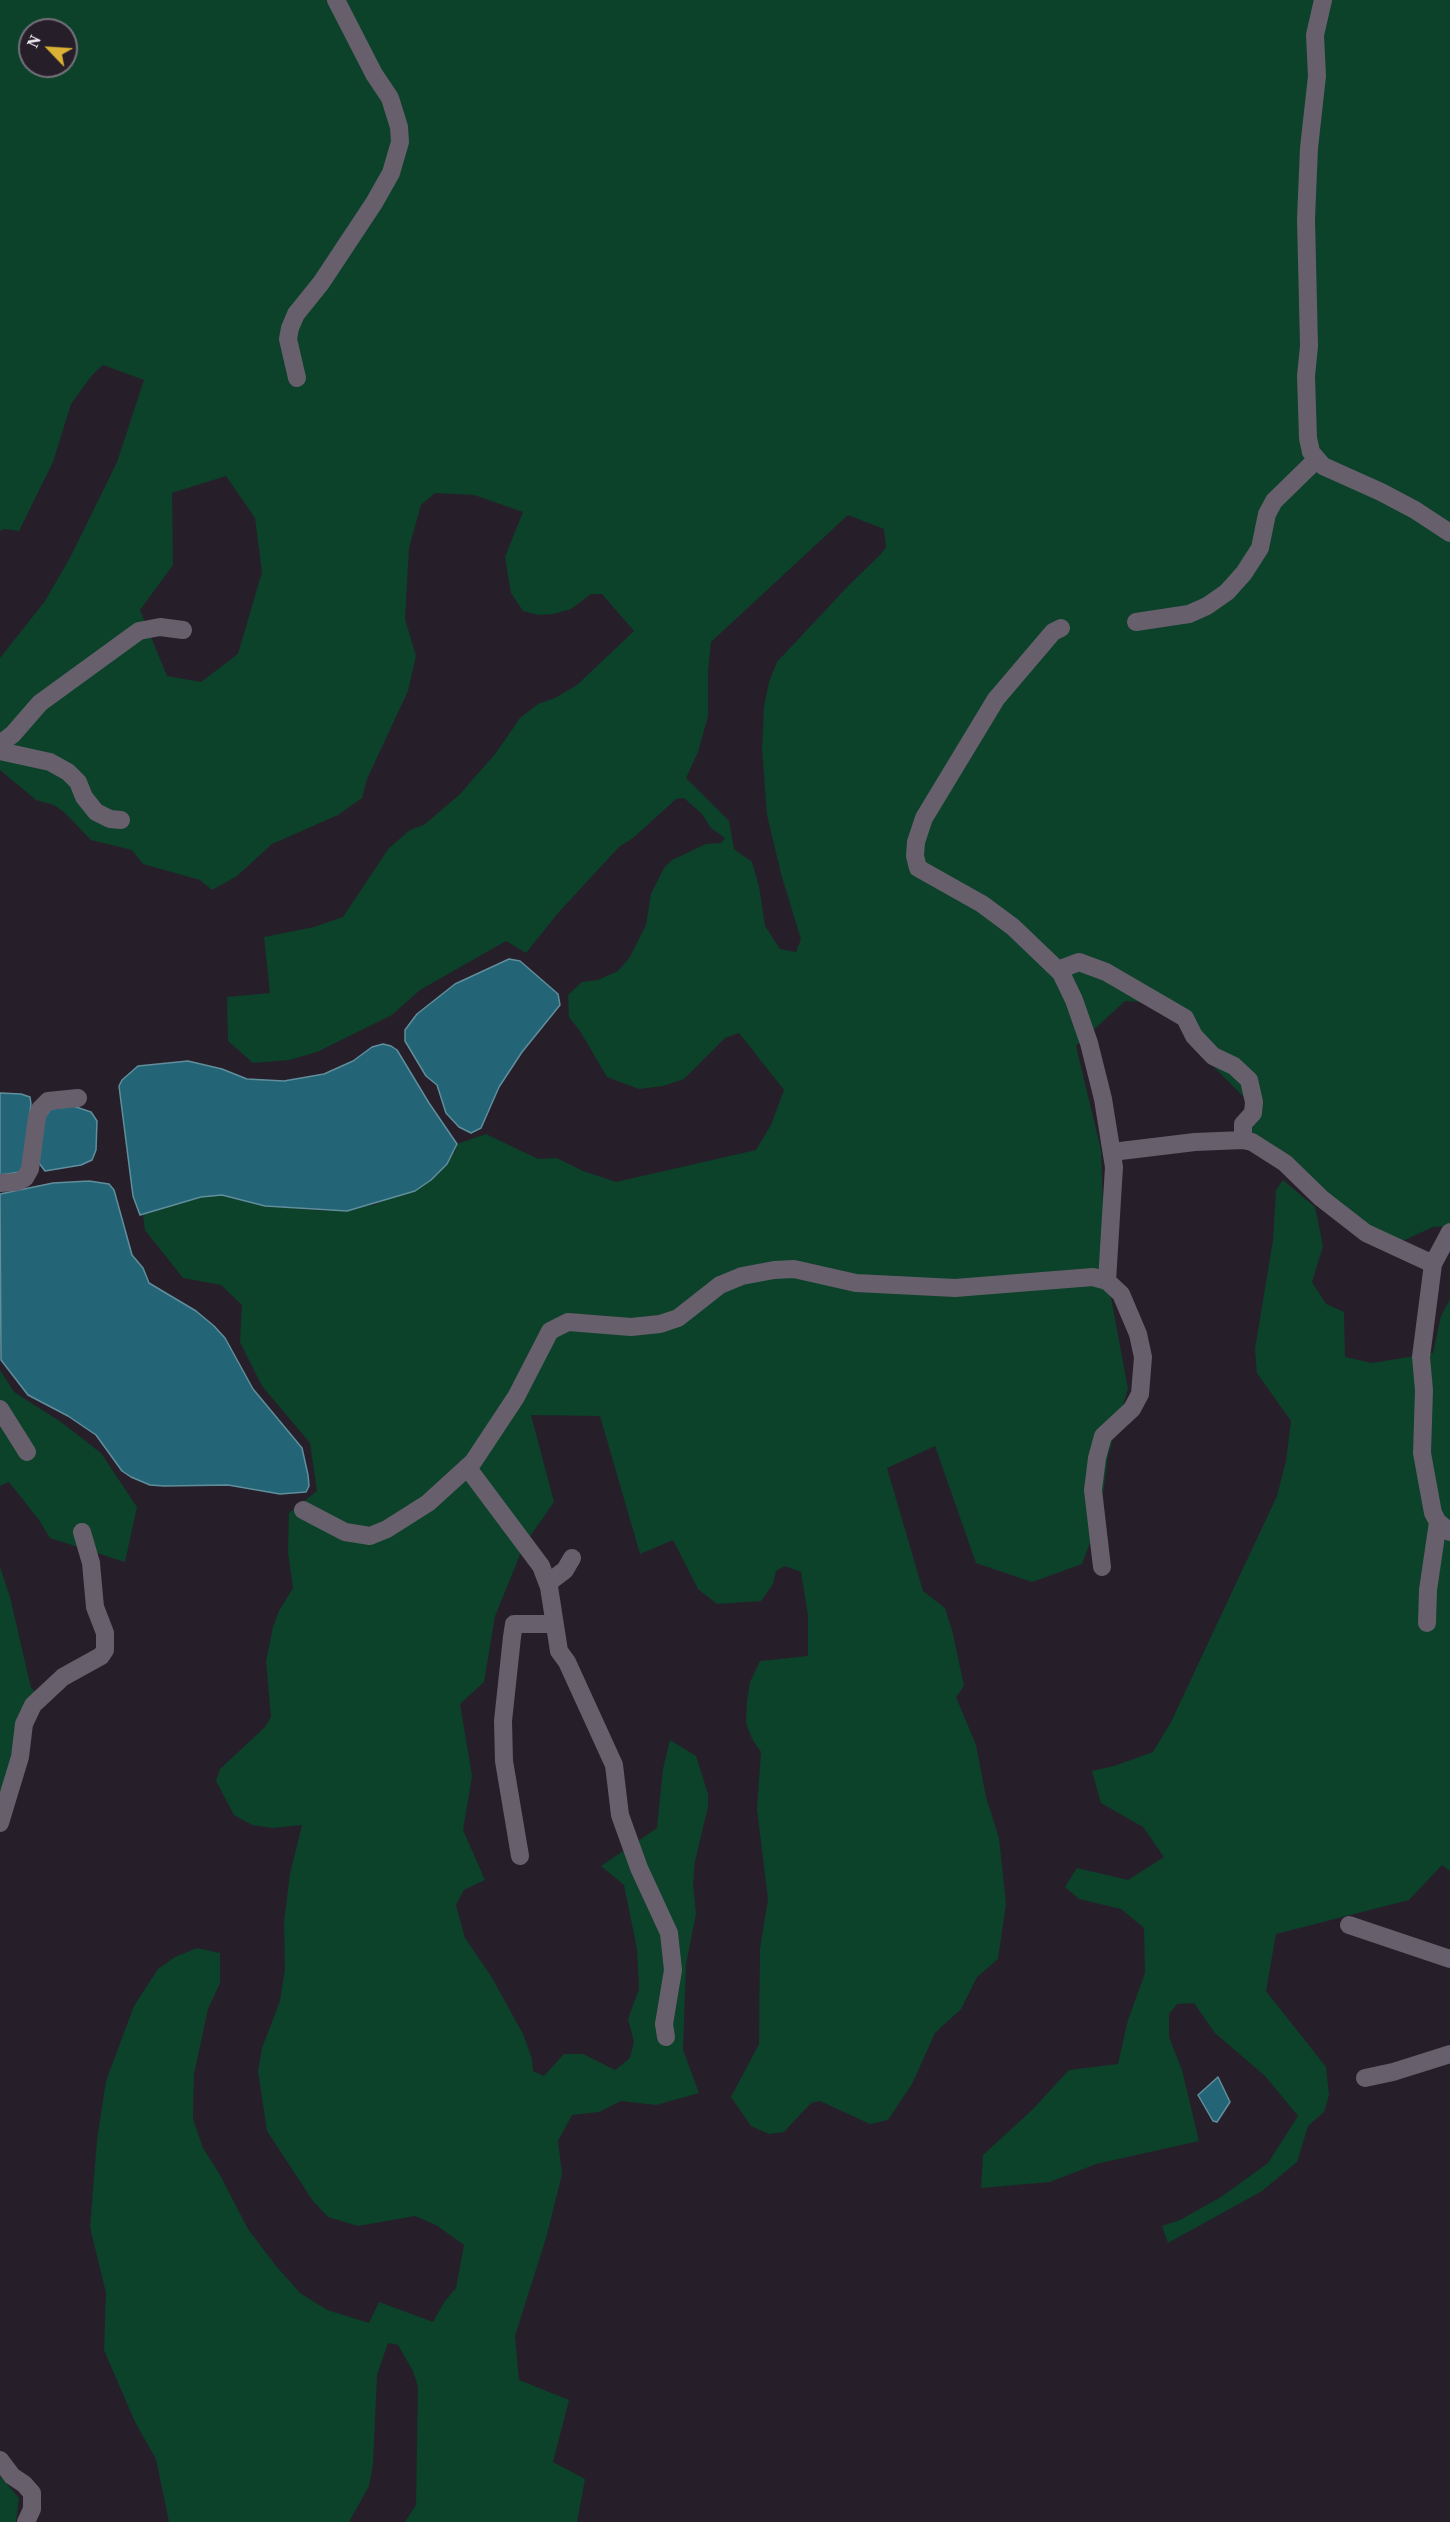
<!DOCTYPE html>
<html>
<head>
<meta charset="utf-8">
<style>
  body { margin:0 }
  #map { position:relative; width:1450px; height:2522px; overflow:hidden; background:#261f2a; font-family:"Source Serif 4",serif }
  canvas { display:block }
  .north { position:absolute; left:18px; top:18px; width:60px; height:60px; box-sizing:border-box; background:#261f2a; border:2px solid #77717b; border-radius:50%; rotate:295deg; font-size:16px; font-weight:700; line-height:24px; text-align:center; color:#f1ecf4 }
  .north::after { content:''; display:block; margin:auto; width:21px; height:27px; background:#dbb233; clip-path:polygon(50% 0,100% 100%,50% 72%,0 100%) }
</style>
</head>
<body>
<div id="map">
<canvas width="1450" height="2522"></canvas>
<div class="north">N</div>
</div>
<script>
const ctx = document.querySelector('canvas').getContext('2d');
ctx.lineJoin = 'round';
function paint(path, color) {
  ctx.fillStyle = color;
  ctx.fill(path, 'evenodd');
}
function poly(rows) {
  const path = new Path2D();
  for (const r of rows) {
    path.moveTo(r[0], r[1]);
    for (let i = 2; i < r.length; i += 2) path.lineTo(r[i], r[i + 1]);
  }
  return path;
}
function stroke(path, color, width, dash) {
  ctx.strokeStyle = color;
  ctx.lineWidth = width;
  ctx.lineCap = dash ? 'butt' : 'round';
  ctx.setLineDash(dash || []);
  ctx.stroke(path);
}
const green = poly([
  [0,0,1450,0,1450,1226,1433,1227,1396,1244,1326,1200,1249,1132,1244,1097,1190,1043,1165,1003,1125,1001,1076,1046,1101,1150,1105,1265,1128,1389,1108,1456,1100,1516,1082,1564,1032,1582,976,1563,935,1446,887,1468,923,1591,945,1608,953,1634,964,1686,956,1697,976,1745,986,1797,999,1838,1006,1904,998,1959,977,1977,961,2009,935,2033,912,2084,888,2120,870,2124,820,2101,811,2103,784,2132,769,2134,751,2126,731,2097,759,2044,760,1949,768,1899,757,1809,761,1752,752,1739,746,1723,747,1702,750,1682,760,1661,808,1656,808,1615,801,1572,785,1566,776,1571,773,1584,761,1601,717,1604,698,1589,673,1540,640,1554,600,1416,531,1415,554,1502,524,1545,495,1616,484,1682,460,1704,472,1776,463,1830,485,1880,464,1890,456,1905,465,1938,491,1976,523,2034,532,2059,533,2071,544,2076,564,2054,583,2054,615,2070,630,2058,634,2042,628,2019,639,1989,637,1949,624,1885,601,1866,657,1828,663,1769,670,1740,696,1756,708,1794,708,1807,695,1861,693,1885,696,1914,686,1964,683,2050,699,2093,656,2105,621,2101,599,2112,572,2115,558,2141,562,2174,546,2238,515,2336,519,2380,569,2400,553,2462,585,2479,577,2522,405,2522,416,2505,418,2387,413,2371,398,2345,388,2343,377,2375,373,2464,369,2486,349,2522,169,2522,156,2459,135,2422,104,2350,106,2293,90,2227,97,2140,106,2081,134,2006,158,1969,175,1957,197,1948,220,1953,220,1983,208,2009,194,2074,193,2119,203,2148,220,2175,248,2229,276,2266,300,2293,327,2310,369,2323,379,2302,433,2322,445,2301,456,2288,464,2245,436,2225,415,2216,358,2226,328,2217,313,2201,267,2131,258,2071,262,2048,280,2001,285,1969,284,1922,290,1874,302,1825,273,1828,252,1825,234,1815,216,1781,220,1769,265,1727,271,1717,266,1661,273,1627,279,1611,293,1588,288,1552,289,1513,317,1491,310,1443,262,1386,240,1342,242,1305,221,1285,183,1278,145,1230,143,1215,201,1197,222,1195,265,1206,326,1211,374,1205,395,1195,415,1191,455,1152,457,1144,486,1134,538,1159,557,1158,583,1171,616,1182,756,1150,771,1125,784,1090,739,1033,725,1038,684,1079,663,1086,639,1089,607,1077,580,1031,569,1017,568,995,582,982,598,980,618,971,630,957,646,925,651,894,664,868,672,860,706,844,721,843,725,838,711,828,702,814,684,798,676,799,633,838,619,847,558,913,526,953,506,941,420,990,392,1015,317,1052,289,1060,253,1063,228,1041,227,997,270,993,264,937,314,927,343,917,389,848,410,830,424,825,460,794,496,753,520,718,538,704,555,698,577,685,634,631,602,594,591,594,571,609,553,614,539,615,523,611,511,593,505,557,523,512,474,495,435,493,421,505,409,548,405,619,416,656,408,691,367,779,362,798,338,815,272,844,237,876,212,890,200,880,143,864,132,850,91,840,64,812,54,805,36,800,0,770,0,658,45,601,71,556,117,462,144,380,103,365,93,374,71,404,53,462,19,531,4,529,0,531],
  [30,30,66,30,66,66,30,66],
  [226,476,255,518,262,572,238,654,201,682,167,676,140,610,173,565,172,493],
  [848,515,884,529,886,547,880,555,849,585,777,662,769,682,764,707,762,749,767,815,781,874,801,939,796,952,780,949,765,926,759,886,752,862,734,849,729,821,686,778,698,752,708,716,708,672,711,642],
  [1283,1180,1315,1207,1323,1246,1312,1282,1326,1304,1344,1312,1345,1357,1372,1363,1433,1353,1441,1316,1450,1299,1450,1871,1442,1865,1409,1900,1276,1934,1266,1991,1326,2067,1329,2095,1324,2112,1308,2126,1297,2162,1262,2191,1168,2243,1162,2226,1180,2220,1221,2197,1268,2163,1298,2116,1265,2076,1215,2033,1194,2003,1177,2004,1169,2014,1169,2037,1182,2070,1199,2141,1096,2164,1050,2182,981,2188,983,2155,1032,2110,1069,2070,1118,2064,1128,2020,1145,1973,1144,1928,1121,1909,1079,1899,1065,1887,1077,1868,1128,1880,1164,1857,1143,1827,1101,1803,1092,1771,1114,1766,1153,1752,1171,1722,1277,1496,1286,1461,1291,1421,1257,1373,1255,1349,1273,1240,1276,1190],
  [0,1370,14,1392,61,1422,101,1453,137,1507,125,1562,50,1538,39,1520,9,1482,0,1486],
  [0,1567,10,1597,31,1688,36,1692,0,1806],
  [0,2476,19,2498,16,2522,0,2522]
]);
const water = poly([
  [509,959,520,961,558,994,560,1005,522,1052,499,1087,481,1128,471,1133,459,1127,446,1113,437,1085,426,1076,405,1041,405,1030,417,1014,455,984,509,959],
  [383,1044,391,1046,397,1050,429,1103,457,1144,447,1164,431,1180,415,1191,347,1211,265,1206,222,1195,201,1197,140,1215,133,1196,119,1086,122,1080,138,1066,188,1061,222,1069,247,1079,284,1081,324,1074,353,1061,372,1047,383,1044],
  [0,1093,21,1094,30,1097,31,1104,23,1165,20,1172,0,1175,0,1093],
  [73,1106,91,1112,97,1121,96,1150,92,1160,81,1165,45,1171,39,1163,44,1118,51,1109,73,1106],
  [89,1181,109,1184,114,1190,132,1255,143,1268,149,1283,196,1311,214,1326,225,1338,253,1389,302,1448,308,1475,309,1486,306,1492,280,1494,228,1485,164,1486,150,1485,131,1477,122,1471,96,1435,68,1416,28,1395,1,1360,0,1194,53,1183,89,1181],
  [1218,2077,1230,2102,1217,2122,1213,2121,1198,2095,1218,2077]
]);
const street = poly([
  [1323,0,1315,35,1317,76,1309,148,1306,219,1309,346,1306,376,1308,438,1311,452,1323,466,1381,492,1415,510,1450,533],
  [297,378,288,339,290,328,296,314,321,283,374,203,391,173,400,142,399,127,390,98,374,74,336,0],
  [1136,622,1189,614,1207,606,1227,592,1244,573,1260,548,1267,514,1274,501,1316,460],
  [1061,628,1053,632,996,699,924,818,916,842,915,856,918,868,982,904,1013,927,1061,973,1074,1000,1089,1043,1103,1099,1114,1167,1107,1281],
  [0,744,13,734,40,703,139,631,160,627,183,630],
  [0,751,50,762,68,772,78,782,84,797,96,812,110,819,121,820],
  [1058,970,1079,962,1106,972,1185,1018,1194,1036,1213,1056,1234,1066,1249,1080,1254,1102,1253,1113,1243,1124,1243,1140],
  [1112,1152,1195,1142,1243,1140,1252,1142,1285,1163,1321,1198,1366,1233,1433,1264],
  [0,1183,17,1182,25,1178,30,1169,37,1117,40,1109,48,1101,78,1098],
  [1450,1232,1433,1264,1421,1357,1424,1390,1422,1453,1433,1513,1438,1522,1450,1532],
  [0,1409,27,1452],
  [467,1467,541,1566,549,1587,559,1651,567,1662,614,1765,620,1815,639,1868,669,1933,673,1970,664,2024,666,2037],
  [303,1510,345,1532,370,1536,387,1529,428,1503,473,1462,516,1397,550,1331,568,1322,631,1327,660,1324,678,1318,720,1285,742,1276,774,1270,794,1269,856,1283,955,1288,1093,1277,1107,1281,1121,1294,1138,1334,1143,1357,1140,1394,1132,1409,1103,1436,1097,1458,1093,1490,1102,1567],
  [548,1583,565,1570,572,1558],
  [1427,1623,1428,1590,1438,1522],
  [0,1823,20,1757,24,1724,33,1705,63,1677,101,1656,105,1650,105,1633,95,1607,91,1563,82,1532],
  [520,1856,504,1761,503,1721,512,1637,514,1624,554,1624],
  [1349,1925,1450,1959],
  [1365,2078,1393,2072,1450,2054],
  [0,2460,12,2476,24,2484,32,2493,32,2509,26,2522]
]);
paint(green, '#0c412a');
paint(water, '#236576');
stroke(water, '#618e9c', 1.5);
stroke(street, '#675f6c', 18);
</script>
</body>
</html>
